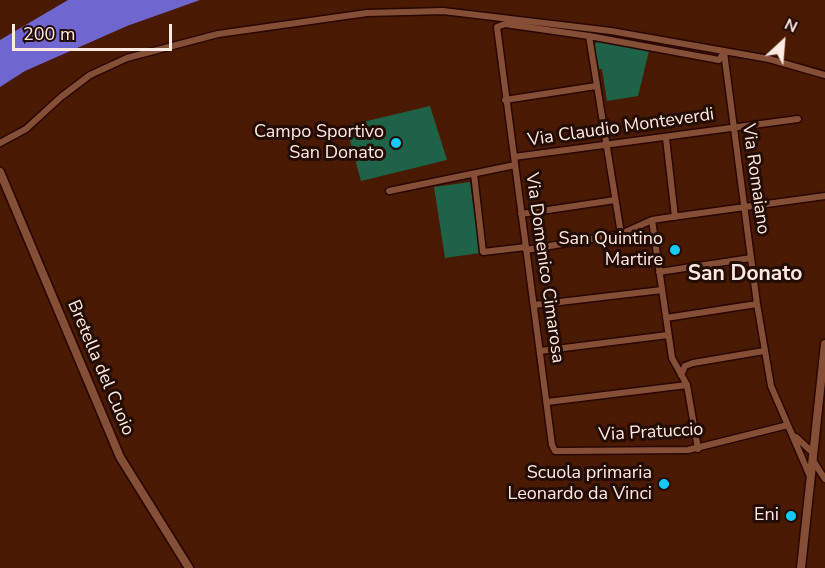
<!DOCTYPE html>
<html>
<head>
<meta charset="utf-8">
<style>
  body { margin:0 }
  #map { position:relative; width:825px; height:568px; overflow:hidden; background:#4a1902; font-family:"Nunito Sans",sans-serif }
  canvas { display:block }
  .north { position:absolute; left:753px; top:12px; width:60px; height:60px; -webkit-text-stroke:4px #220c04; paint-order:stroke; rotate:26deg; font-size:16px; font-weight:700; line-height:24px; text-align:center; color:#feeae2 }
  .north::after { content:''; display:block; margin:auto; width:21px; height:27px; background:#feeae2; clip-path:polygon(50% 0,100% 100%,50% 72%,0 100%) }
  .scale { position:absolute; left:12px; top:24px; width:160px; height:27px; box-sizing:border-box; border:3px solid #feeae2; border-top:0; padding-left:8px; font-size:18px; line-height:21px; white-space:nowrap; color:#feeae2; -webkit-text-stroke:4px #220c04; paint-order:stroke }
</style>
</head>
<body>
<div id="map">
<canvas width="825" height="568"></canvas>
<div class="north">N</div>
<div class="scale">200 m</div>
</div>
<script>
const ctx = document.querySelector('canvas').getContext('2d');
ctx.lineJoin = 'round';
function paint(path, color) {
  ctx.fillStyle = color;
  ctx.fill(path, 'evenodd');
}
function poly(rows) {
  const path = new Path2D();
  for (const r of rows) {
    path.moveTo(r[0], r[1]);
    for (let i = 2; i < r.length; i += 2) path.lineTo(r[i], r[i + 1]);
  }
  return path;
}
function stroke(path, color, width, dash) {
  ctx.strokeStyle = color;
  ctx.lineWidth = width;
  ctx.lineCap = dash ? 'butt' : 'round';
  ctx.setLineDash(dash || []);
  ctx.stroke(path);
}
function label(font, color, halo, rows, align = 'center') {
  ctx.font = font + ' "Nunito Sans",sans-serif';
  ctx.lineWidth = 6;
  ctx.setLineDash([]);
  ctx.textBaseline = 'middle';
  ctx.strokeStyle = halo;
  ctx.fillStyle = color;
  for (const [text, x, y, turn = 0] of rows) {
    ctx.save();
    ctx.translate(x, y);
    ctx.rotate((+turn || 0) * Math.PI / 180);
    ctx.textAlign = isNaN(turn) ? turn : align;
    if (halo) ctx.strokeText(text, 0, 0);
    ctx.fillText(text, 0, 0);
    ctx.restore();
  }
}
const green = poly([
  [598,41,649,51,638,96,607,101,602,69,599,69,594,45],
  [430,106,447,160,361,181,346,126],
  [470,182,480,253,445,258,434,187]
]);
const water = poly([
  [68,0,200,0,127,26,25,71,0,87,0,40]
]);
const minor = poly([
  [589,36,621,234],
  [724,52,719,60,589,36,505,24,497,27,552,445,555,451,561,451,688,450,788,425],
  [724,52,757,304,771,386,809,474],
  [505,100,596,86],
  [666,138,675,217],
  [0,143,26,129,61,97,90,75,127,58,218,34,367,13,443,11,611,31,769,59,825,75],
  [514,157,798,119],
  [474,174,483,252,526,247],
  [389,191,515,165],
  [521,214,615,200],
  [652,220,672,358,687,385,698,449],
  [526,250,621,234,652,220,665,218,825,196],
  [659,272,751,258],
  [534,305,662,290],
  [666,318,757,304],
  [540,351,668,335],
  [681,375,685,366,693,363,764,351],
  [547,402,687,385],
  [796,437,813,453],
  [812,459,825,479]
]);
const secondary = poly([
  [0,172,120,457,189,568],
  [801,568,825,344]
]);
const markers = [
  [396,143,6,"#13cafb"],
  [675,250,6,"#13cafb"],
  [664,484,6,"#13cafb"],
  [791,516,6,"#13cafb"]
];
const streetNames = [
  ["Via Claudio Monteverdi",621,128,-8],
  ["Via Romaiano",755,179,82],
  ["Via Domenico Cimarosa",544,268,82],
  ["Bretella del Cuoio",100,368,67],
  ["Via Pratuccio",651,433,-3]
];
const poiNames = [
  ["Campo Sportivo",384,133],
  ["San Donato",384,154],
  ["San Quintino",663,240],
  ["Martire",663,261],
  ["Scuola primaria",652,474],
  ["Leonardo da Vinci",652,495],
  ["Eni",779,516]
];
const quarterNames = [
  ["San Donato",745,275]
];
paint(green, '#1e6248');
paint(water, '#6f67cf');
stroke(minor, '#290600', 9);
stroke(secondary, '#290600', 11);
stroke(minor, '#854f37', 6);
stroke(secondary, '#854f37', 8);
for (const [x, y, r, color] of markers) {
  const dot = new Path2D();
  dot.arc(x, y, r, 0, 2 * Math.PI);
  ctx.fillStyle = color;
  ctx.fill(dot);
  stroke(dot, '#220c04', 2);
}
label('18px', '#feeae2', '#220c04', streetNames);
label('18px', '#feeae2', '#220c04', poiNames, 'right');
label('bold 21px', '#feeae2', '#220c04', quarterNames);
</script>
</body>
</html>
